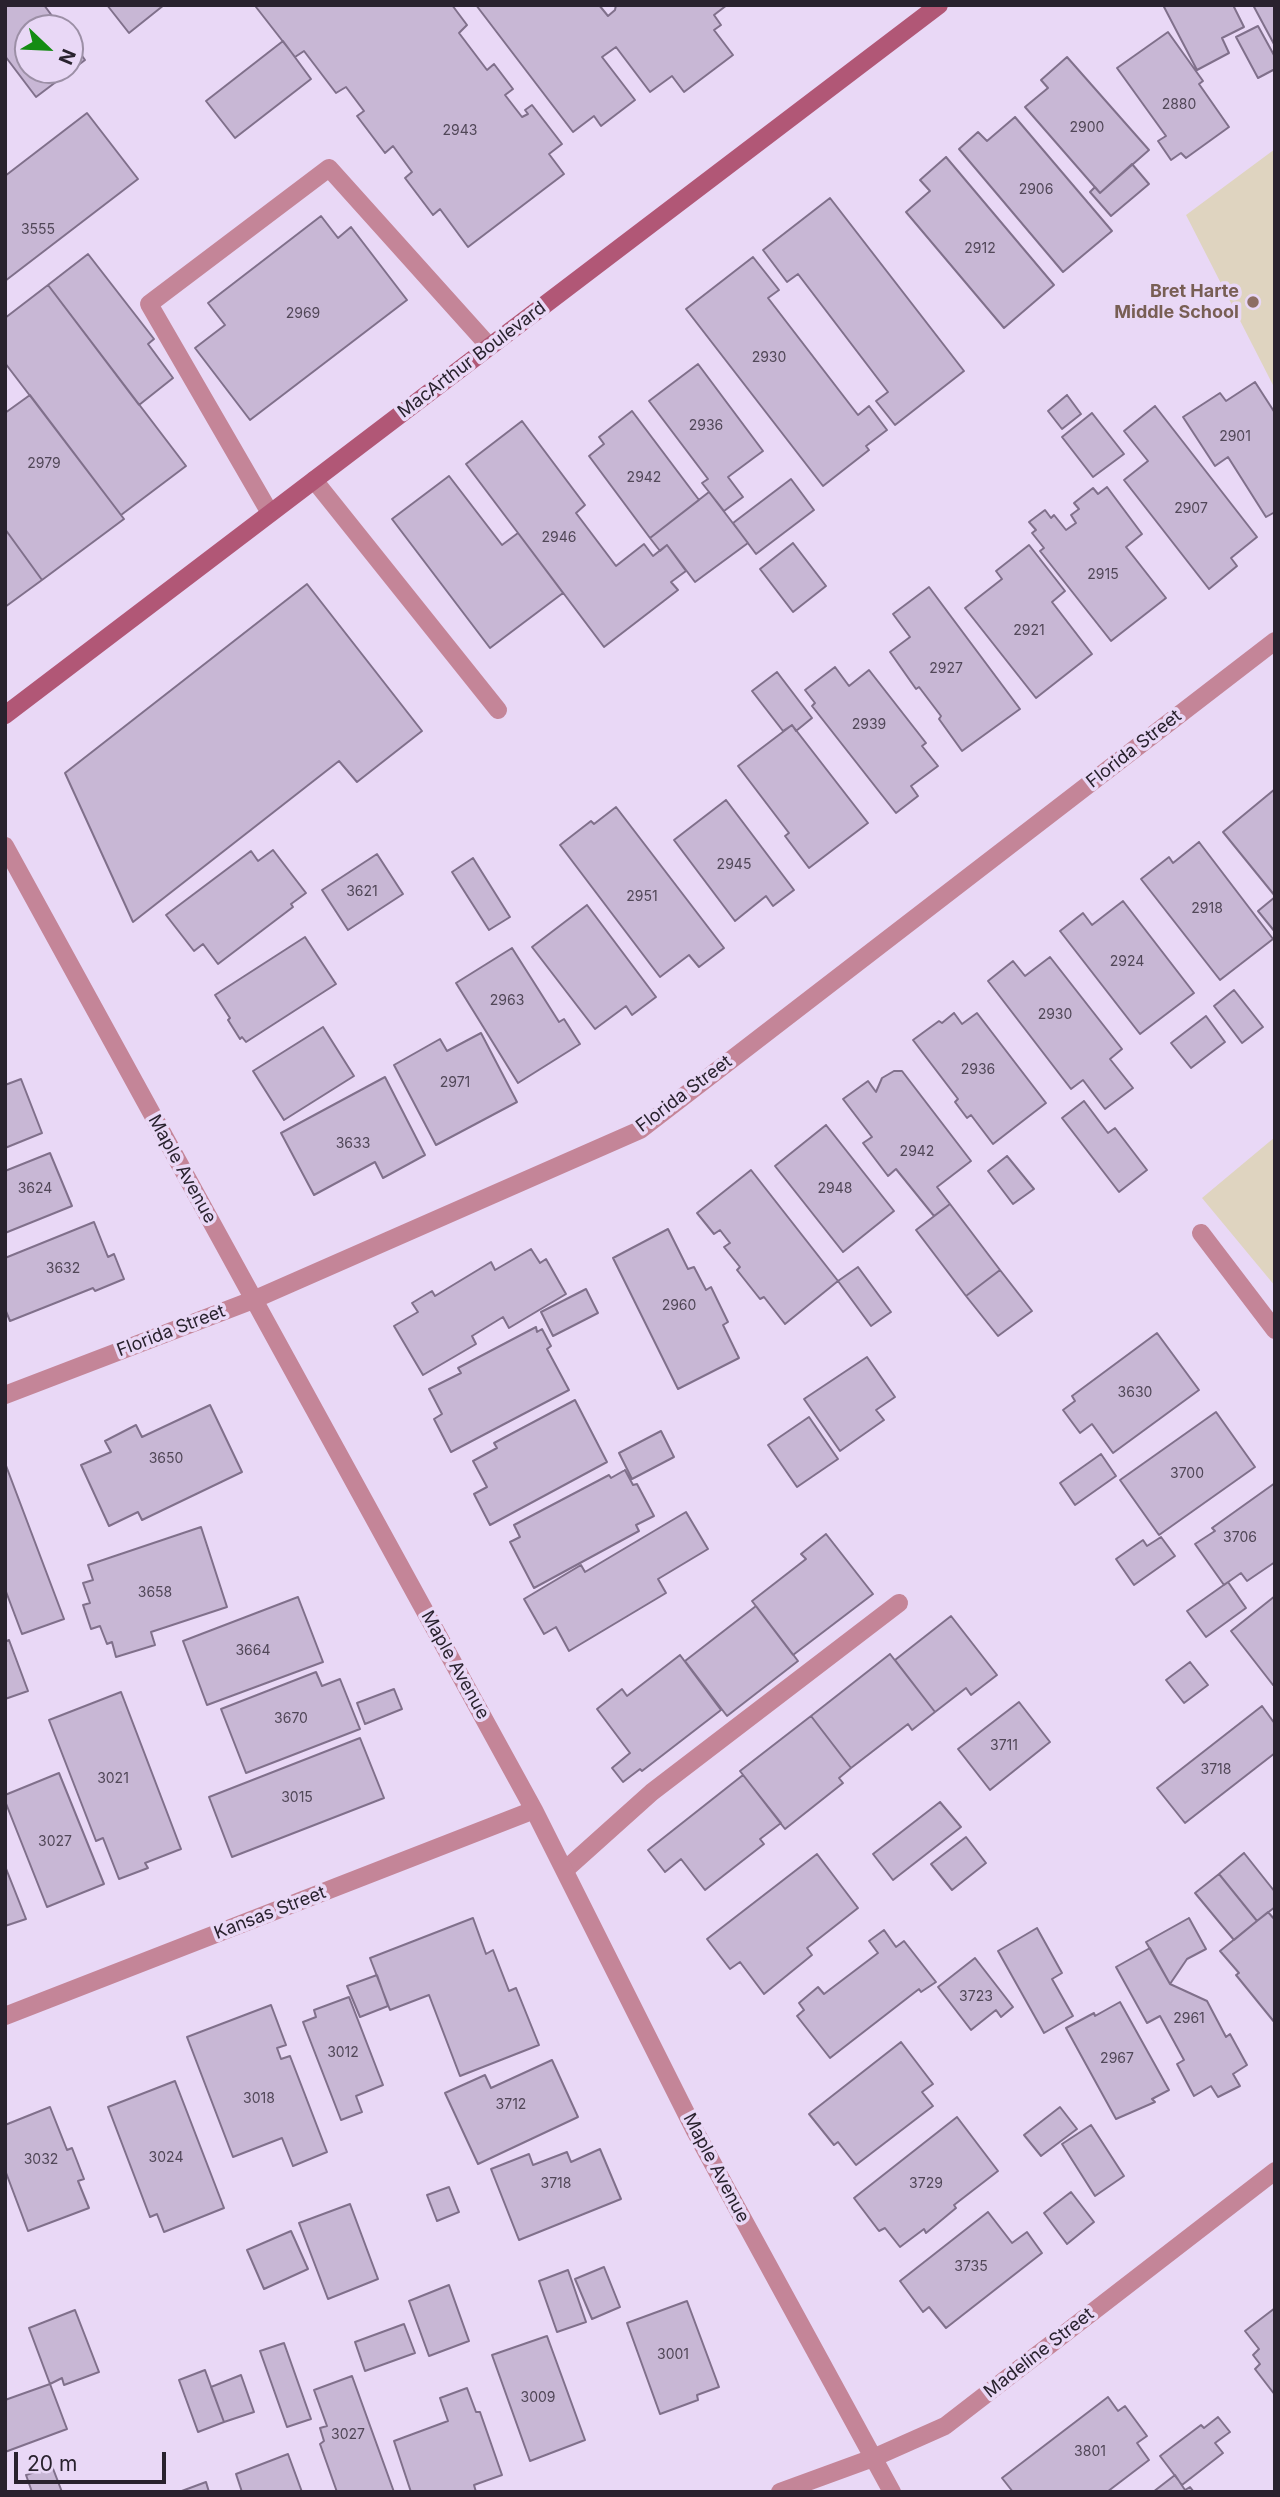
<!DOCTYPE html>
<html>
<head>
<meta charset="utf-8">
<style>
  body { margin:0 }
  #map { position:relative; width:1280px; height:2497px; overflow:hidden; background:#e9d8f6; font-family:Inter,sans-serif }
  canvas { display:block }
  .frame { position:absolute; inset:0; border:7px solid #29222e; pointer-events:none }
  .north { position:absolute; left:14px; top:14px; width:70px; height:70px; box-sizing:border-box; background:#e9d8f6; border:2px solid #9c8fa6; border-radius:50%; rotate:113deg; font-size:19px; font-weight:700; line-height:28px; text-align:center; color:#29222e }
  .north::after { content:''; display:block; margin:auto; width:24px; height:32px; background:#158c13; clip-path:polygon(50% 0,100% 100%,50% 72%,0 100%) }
  .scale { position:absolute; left:14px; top:2452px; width:152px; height:32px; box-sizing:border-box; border:4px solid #29222e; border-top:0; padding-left:9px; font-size:21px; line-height:24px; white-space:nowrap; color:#29222e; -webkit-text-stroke:5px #e9d8f6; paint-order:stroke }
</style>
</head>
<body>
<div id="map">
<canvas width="1280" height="2497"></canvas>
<div class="frame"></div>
<div class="north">N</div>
<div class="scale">20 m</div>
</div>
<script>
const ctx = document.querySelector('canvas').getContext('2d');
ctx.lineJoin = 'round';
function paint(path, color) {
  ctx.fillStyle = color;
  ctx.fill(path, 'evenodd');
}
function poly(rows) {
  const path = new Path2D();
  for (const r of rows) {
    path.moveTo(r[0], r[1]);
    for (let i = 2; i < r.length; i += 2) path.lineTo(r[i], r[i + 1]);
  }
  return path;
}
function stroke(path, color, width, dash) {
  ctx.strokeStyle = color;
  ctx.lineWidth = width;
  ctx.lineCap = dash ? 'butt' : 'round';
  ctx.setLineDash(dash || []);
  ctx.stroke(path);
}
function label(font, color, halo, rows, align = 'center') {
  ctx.font = font + ' Inter,sans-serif';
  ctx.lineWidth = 7;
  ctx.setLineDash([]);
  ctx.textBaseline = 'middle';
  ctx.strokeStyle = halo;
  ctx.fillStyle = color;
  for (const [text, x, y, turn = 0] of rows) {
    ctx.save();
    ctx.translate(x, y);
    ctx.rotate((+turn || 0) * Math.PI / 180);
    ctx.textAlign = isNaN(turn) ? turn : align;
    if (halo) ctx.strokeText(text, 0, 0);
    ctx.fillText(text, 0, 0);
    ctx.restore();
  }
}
const education = poly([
  [1275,149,1275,389,1186,215],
  [1275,1137,1275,1286,1202,1198]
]);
const building = poly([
  [5,5,44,5,61,28,28,28,28,70,70,70,70,39,85,60,36,97,5,56,5,5],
  [107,5,164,5,129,33,107,5],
  [258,5,452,5,467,25,459,33,487,70,494,64,513,89,505,95,522,117,528,114,525,110,532,105,562,144,549,154,564,174,468,247,440,209,433,215,405,178,412,172,393,146,385,153,357,116,364,111,346,87,336,93,304,51,295,57,256,7,258,5],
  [476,5,599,5,608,16,615,10,616,5,727,5,714,15,721,25,714,30,733,55,684,92,672,76,650,92,616,47,602,57,635,100,601,126,594,116,573,132,476,5],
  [1163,5,1233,5,1244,27,1222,38,1229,53,1197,70,1163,5],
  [1253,5,1275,5,1275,46,1253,5],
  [1258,26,1275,57,1275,69,1258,78,1236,37,1258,26],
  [1168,32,1203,81,1199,84,1229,127,1186,158,1181,153,1171,160,1158,141,1166,136,1117,68,1168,32],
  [283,41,311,79,235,138,206,101,283,41],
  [1067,57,1149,150,1100,193,1025,107,1048,88,1041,80,1067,57],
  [87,113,138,179,5,281,5,176,87,113],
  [1015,117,1112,231,1063,272,959,149,978,132,987,141,1015,117],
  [946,157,1054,285,1004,328,906,212,930,191,920,180,946,157],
  [1132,164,1149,184,1111,216,1090,192,1095,187,1100,193,1132,164],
  [830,198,964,371,895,425,876,401,888,392,798,274,787,282,763,250,830,198],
  [321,216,338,238,351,227,407,300,250,420,195,348,225,325,208,303,321,216],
  [88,254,154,339,148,344,173,378,139,405,48,285,88,254],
  [753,257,779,290,768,298,858,415,869,406,887,430,866,446,869,450,823,486,686,309,753,257],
  [48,285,186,466,121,515,5,363,5,318,48,285],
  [698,364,763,451,728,477,743,497,724,511,702,483,708,479,649,401,698,364],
  [1255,382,1275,413,1275,512,1266,517,1228,457,1215,466,1183,417,1220,393,1226,401,1255,382],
  [30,395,124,519,42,580,5,529,5,413,30,395],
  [1067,395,1081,414,1062,429,1048,411,1067,395],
  [1155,406,1257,537,1231,558,1237,566,1209,589,1124,480,1148,461,1124,431,1155,406],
  [632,411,699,500,650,538,589,456,604,444,599,437,632,411],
  [1092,413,1124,454,1093,477,1062,437,1092,413],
  [522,421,585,505,576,513,616,566,644,544,653,556,667,545,686,571,671,582,678,590,604,647,466,464,522,421],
  [449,476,502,545,518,533,563,593,490,648,392,519,449,476],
  [791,479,814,510,756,554,733,523,791,479],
  [1107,487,1142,534,1126,547,1166,598,1111,641,1040,551,1044,548,1032,533,1036,530,1029,522,1045,510,1051,518,1054,515,1066,530,1076,523,1071,515,1079,509,1074,503,1093,488,1098,494,1107,487],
  [709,492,748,543,695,582,667,545,660,551,650,538,709,492],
  [5,529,42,580,5,607,5,529],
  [793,543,826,586,793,612,760,569,793,543],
  [1029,545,1065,591,1052,602,1092,654,1036,698,965,608,1002,579,996,571,1029,545],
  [307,584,422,731,357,782,339,761,133,922,65,773,307,584],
  [929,587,1020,709,962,751,939,719,941,716,919,687,916,689,890,652,910,637,893,614,929,587],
  [835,667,849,686,869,670,926,743,922,746,938,766,911,786,918,796,896,813,812,706,815,703,805,690,835,667],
  [777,672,812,718,796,731,792,725,783,731,752,691,777,672],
  [792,725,868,823,809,868,785,836,789,833,738,766,792,725],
  [1275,789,1275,896,1223,832,1275,789],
  [726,800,794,890,773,906,766,896,735,921,674,840,726,800],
  [616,807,724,948,699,967,689,955,660,977,560,845,591,821,594,824,616,807],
  [1199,842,1273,939,1220,980,1141,879,1169,857,1173,863,1199,842],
  [273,850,306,893,291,904,293,907,218,964,203,944,194,951,166,915,251,851,258,861,273,850],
  [377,854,403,894,348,930,322,890,377,854],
  [473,858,510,917,489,930,452,872,473,858],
  [1275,897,1275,932,1258,911,1275,897],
  [1123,901,1194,993,1140,1034,1060,931,1083,913,1092,925,1123,901],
  [587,905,656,997,632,1015,626,1006,595,1029,532,947,587,905],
  [305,937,336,984,246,1042,242,1037,240,1039,228,1020,230,1018,215,995,305,937],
  [512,948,559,1022,564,1019,580,1044,518,1083,456,983,512,948],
  [1050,957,1122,1049,1110,1059,1133,1088,1105,1109,1083,1080,1071,1089,988,981,1013,961,1025,976,1050,957],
  [1234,990,1263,1027,1242,1043,1214,1006,1234,990],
  [954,1013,962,1024,977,1013,1046,1103,993,1144,971,1115,967,1118,955,1102,958,1099,913,1040,939,1021,942,1023,954,1013],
  [1206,1016,1225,1042,1191,1068,1171,1043,1206,1016],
  [323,1027,354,1076,284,1120,253,1071,323,1027],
  [481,1033,517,1102,436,1145,394,1065,440,1039,447,1051,481,1033],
  [894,1071,902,1071,971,1161,937,1187,950,1204,934,1216,896,1169,888,1176,863,1143,872,1137,843,1099,868,1081,876,1092,882,1078,894,1071],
  [385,1077,425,1155,383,1178,375,1162,314,1195,281,1133,385,1077],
  [21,1079,42,1133,5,1148,5,1085,21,1079],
  [1084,1101,1108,1133,1115,1128,1147,1170,1119,1192,1062,1118,1084,1101],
  [826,1125,894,1211,843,1252,775,1166,826,1125],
  [50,1153,72,1206,5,1233,5,1171,50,1153],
  [1007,1156,1034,1189,1013,1204,988,1171,1007,1156],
  [751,1170,838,1281,785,1324,764,1297,760,1299,737,1270,740,1267,724,1247,730,1243,720,1230,714,1234,697,1213,751,1170],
  [950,1204,1000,1270,966,1296,916,1230,950,1204],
  [94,1222,108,1257,114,1254,124,1279,95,1291,93,1288,10,1321,5,1309,5,1258,94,1222],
  [668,1229,688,1269,694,1267,706,1290,711,1287,728,1322,723,1325,739,1358,678,1389,613,1258,668,1229],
  [531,1249,540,1263,546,1259,566,1294,509,1328,503,1317,472,1336,476,1344,423,1375,394,1326,418,1312,412,1303,432,1291,435,1296,491,1262,495,1270,531,1249],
  [858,1267,891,1312,871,1326,838,1281,858,1267],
  [1000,1270,1032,1311,998,1336,966,1296,1000,1270],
  [586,1289,598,1313,553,1336,541,1312,586,1289],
  [536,1327,537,1332,542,1329,551,1346,547,1349,569,1390,451,1452,434,1419,442,1414,429,1389,461,1373,458,1368,536,1327],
  [1157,1333,1199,1390,1113,1453,1092,1424,1080,1433,1063,1410,1075,1401,1072,1396,1157,1333],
  [867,1357,895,1397,876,1410,884,1420,840,1451,804,1399,867,1357],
  [575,1400,607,1462,490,1525,474,1494,487,1487,473,1461,497,1448,494,1443,575,1400],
  [210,1405,242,1472,142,1520,138,1512,109,1526,81,1465,111,1452,105,1441,136,1425,142,1437,210,1405],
  [1216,1412,1255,1467,1159,1535,1120,1480,1216,1412],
  [809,1417,838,1459,797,1487,768,1445,809,1417],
  [661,1431,674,1457,632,1479,619,1453,661,1431],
  [1101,1454,1116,1476,1075,1505,1060,1483,1101,1454],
  [5,1463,64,1619,22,1634,5,1589,5,1463],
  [625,1470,633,1485,637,1484,654,1516,636,1525,639,1531,534,1588,510,1542,520,1537,514,1525,609,1475,611,1478,625,1470],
  [1275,1483,1275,1562,1247,1581,1241,1573,1224,1585,1195,1544,1215,1531,1212,1528,1275,1483],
  [686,1512,708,1549,658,1579,666,1593,569,1651,556,1627,544,1634,524,1599,581,1565,585,1572,686,1512],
  [201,1527,227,1607,151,1632,155,1645,116,1657,112,1642,107,1644,100,1626,91,1629,83,1605,90,1603,83,1583,93,1580,88,1565,201,1527],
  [826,1534,873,1594,793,1655,752,1601,806,1559,801,1554,826,1534],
  [1161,1537,1175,1556,1134,1585,1116,1559,1143,1540,1147,1546,1161,1537],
  [1228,1582,1246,1608,1206,1637,1187,1611,1228,1582],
  [1275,1596,1275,1683,1273,1685,1231,1631,1275,1596],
  [298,1597,323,1662,207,1705,183,1641,298,1597],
  [756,1606,798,1661,727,1716,685,1661,756,1606],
  [951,1616,997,1675,971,1695,966,1688,935,1712,895,1660,951,1616],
  [9,1640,28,1691,5,1699,5,1642,9,1640],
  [890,1654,935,1712,912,1730,908,1724,851,1768,811,1716,890,1654],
  [680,1655,721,1710,642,1771,640,1769,623,1782,612,1768,630,1753,597,1709,622,1689,627,1696,680,1655],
  [1190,1662,1208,1685,1184,1703,1166,1680,1190,1662],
  [316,1672,322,1686,340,1679,360,1729,246,1773,221,1709,316,1672],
  [394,1689,402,1709,365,1724,357,1703,394,1689],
  [121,1692,181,1849,145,1863,148,1868,119,1879,103,1838,96,1841,49,1720,121,1692],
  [1019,1702,1050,1742,990,1790,958,1749,1019,1702],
  [1262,1706,1275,1724,1275,1753,1185,1823,1157,1788,1262,1706],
  [811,1716,851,1768,839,1778,843,1783,785,1829,740,1771,811,1716],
  [360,1738,384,1798,232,1857,209,1797,360,1738],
  [59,1773,104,1884,47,1907,5,1801,5,1795,59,1773],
  [743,1775,781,1823,760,1839,764,1844,705,1890,681,1859,665,1872,648,1850,743,1775],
  [940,1802,961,1827,893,1880,873,1854,940,1802],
  [966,1837,986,1863,952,1890,931,1864,966,1837],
  [1244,1853,1275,1892,1275,1907,1257,1921,1219,1874,1244,1853],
  [817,1854,858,1908,807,1948,812,1955,764,1994,740,1962,730,1969,707,1939,817,1854],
  [5,1866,26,1919,5,1926,5,1866],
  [1219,1874,1257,1921,1234,1940,1195,1893,1219,1874],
  [1268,1912,1275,1920,1275,2023,1236,1975,1239,1973,1220,1951,1268,1912],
  [473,1918,486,1954,493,1950,509,1991,516,1988,539,2045,460,2076,429,1995,390,2010,370,1958,473,1918],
  [1189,1918,1206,1949,1187,1959,1170,1984,1146,1942,1189,1918],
  [1037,1928,1062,1973,1052,1979,1073,2016,1044,2033,998,1951,1037,1928],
  [884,1930,896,1947,904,1941,936,1982,921,1992,919,1989,830,2058,797,2016,804,2010,799,2003,818,1987,824,1994,878,1953,869,1941,884,1930],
  [1150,1948,1170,1984,1207,2001,1226,2037,1230,2034,1247,2065,1233,2074,1240,2086,1218,2097,1211,2086,1194,2096,1177,2064,1184,2060,1160,2016,1147,2023,1116,1967,1150,1948],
  [975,1958,1013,2007,1001,2017,996,2010,971,2030,938,1987,975,1958],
  [377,1975,388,2006,360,2017,347,1986,377,1975],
  [349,1997,383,2085,356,2096,362,2112,341,2120,303,2022,316,2017,314,2010,349,1997],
  [1120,2002,1169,2090,1152,2099,1155,2102,1116,2119,1066,2028,1094,2013,1095,2016,1120,2002],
  [271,2005,286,2045,277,2048,281,2059,290,2056,327,2152,293,2166,282,2138,233,2157,187,2037,271,2005],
  [901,2042,933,2084,922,2092,933,2106,856,2165,838,2142,834,2145,809,2114,901,2042],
  [552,2060,578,2117,478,2164,445,2093,485,2075,491,2088,552,2060],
  [175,2081,224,2208,164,2232,157,2214,150,2217,108,2107,175,2081],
  [50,2107,67,2150,72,2148,84,2179,78,2181,89,2208,28,2231,5,2170,5,2125,50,2107],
  [1060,2107,1077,2129,1041,2156,1024,2135,1060,2107],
  [957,2117,998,2171,954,2205,956,2208,926,2233,924,2229,900,2247,885,2228,879,2231,854,2198,957,2117],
  [1091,2125,1124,2176,1095,2196,1062,2144,1091,2125],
  [600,2149,621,2199,519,2240,491,2169,529,2154,533,2165,567,2152,571,2162,600,2149],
  [449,2187,459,2212,437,2221,427,2195,449,2187],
  [1071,2192,1094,2222,1067,2244,1044,2213,1071,2192],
  [350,2204,378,2279,328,2299,299,2223,350,2204],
  [988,2212,1012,2243,1027,2232,1042,2253,946,2328,929,2307,923,2312,900,2281,988,2212],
  [291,2231,308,2269,264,2289,247,2250,291,2231],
  [604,2267,620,2307,592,2319,575,2279,604,2267],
  [568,2270,586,2322,557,2332,539,2281,568,2270],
  [449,2285,469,2341,429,2356,409,2301,449,2285],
  [687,2301,719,2387,697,2395,698,2400,660,2414,627,2323,687,2301],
  [1275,2308,1275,2395,1255,2369,1260,2364,1253,2355,1259,2349,1245,2331,1275,2308],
  [75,2310,99,2372,64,2385,62,2378,50,2384,29,2328,75,2310],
  [404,2324,415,2353,365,2371,355,2342,404,2324],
  [547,2336,585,2440,530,2461,492,2355,547,2336],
  [284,2343,311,2419,287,2427,260,2351,284,2343],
  [205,2370,224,2422,198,2432,179,2380,205,2370],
  [241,2375,254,2412,224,2422,211,2387,241,2375],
  [352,2376,394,2492,337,2492,320,2444,324,2441,320,2428,327,2426,314,2390,352,2376],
  [50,2384,67,2429,5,2452,5,2400,50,2384],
  [467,2388,476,2412,480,2412,502,2475,474,2485,476,2492,411,2492,394,2441,448,2421,440,2398,467,2388],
  [1108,2397,1118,2411,1125,2406,1147,2436,1137,2443,1149,2460,1107,2492,1013,2492,1002,2478,1108,2397],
  [1218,2417,1230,2432,1215,2443,1223,2453,1182,2485,1160,2456,1201,2425,1204,2428,1218,2417],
  [288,2454,302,2492,242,2492,236,2474,288,2454],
  [52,2466,62,2492,32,2492,26,2475,52,2466],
  [1175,2475,1185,2490,1190,2487,1194,2492,1153,2492,1175,2475],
  [206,2482,209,2492,179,2492,206,2482]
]);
const service = poly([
  [314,480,498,710],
  [270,513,149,304,329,168,489,346],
  [565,1870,652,1792,899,1603]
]);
const minor = poly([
  [5,846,534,1810,695,2131,892,2492],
  [1201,1233,1275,1330],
  [5,1395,253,1300,640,1130,1275,641],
  [5,2016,534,1810],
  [780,2492,873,2458,945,2426,1275,2171]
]);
const secondary = poly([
  [5,715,939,5]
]);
const markers = [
  [1253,302,7,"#8d6e63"]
];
const numberNames = [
  ["2880",1179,105],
  ["2900",1087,128],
  ["2943",460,131],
  ["2906",1036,190],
  ["3555",38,230],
  ["2912",980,249],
  ["2969",303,314],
  ["2930",769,358],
  ["2936",706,426],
  ["2901",1235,437],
  ["2979",44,464],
  ["2942",644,478],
  ["2907",1191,509],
  ["2946",559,538],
  ["2915",1103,575],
  ["2921",1029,631],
  ["2927",946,669],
  ["2939",869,725],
  ["2945",734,865],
  ["3621",362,892],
  ["2951",642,897],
  ["2918",1207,909],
  ["2924",1127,962],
  ["2963",507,1001],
  ["2930",1055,1015],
  ["2936",978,1070],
  ["2971",455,1083],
  ["3633",353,1144],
  ["2942",917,1152],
  ["3624",35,1189],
  ["2948",835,1189],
  ["3632",63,1269],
  ["2960",679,1306],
  ["3630",1135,1393],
  ["3650",166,1459],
  ["3700",1187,1474],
  ["3706",1240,1538],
  ["3658",155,1593],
  ["3664",253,1651],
  ["3670",291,1719],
  ["3711",1004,1746],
  ["3718",1216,1770],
  ["3021",113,1779],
  ["3015",297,1798],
  ["3027",55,1842],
  ["3723",976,1997],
  ["2961",1189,2019],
  ["3012",343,2053],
  ["2967",1117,2059],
  ["3018",259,2099],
  ["3712",511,2105],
  ["3024",166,2158],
  ["3032",41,2160],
  ["3718",556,2184],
  ["3729",926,2184],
  ["3735",971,2267],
  ["3001",673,2355],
  ["3009",538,2398],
  ["3027",348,2435],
  ["3801",1090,2452]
];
const educationNames = [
  ["Bret Harte",1239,292],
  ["Middle School",1239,313]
];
const streetNames = [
  ["MacArthur Boulevard",472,360,-37],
  ["Florida Street",1134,749,-38],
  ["Florida Street",684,1094,-37],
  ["Maple Avenue",182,1169,61],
  ["Florida Street",171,1331,-21],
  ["Maple Avenue",455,1665,61],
  ["Kansas Street",270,1913,-21],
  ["Maple Avenue",716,2168,62],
  ["Madeline Street",1039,2353,-38]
];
paint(education, '#dfd4c0');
paint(building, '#c8b7d5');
stroke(building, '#80708b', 2);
stroke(service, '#c48598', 18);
stroke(minor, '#c48598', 18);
stroke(secondary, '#b15776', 18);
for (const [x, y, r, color] of markers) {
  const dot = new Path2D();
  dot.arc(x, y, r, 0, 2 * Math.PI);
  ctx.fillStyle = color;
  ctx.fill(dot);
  stroke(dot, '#e9d8f6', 2.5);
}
label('14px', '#514758', null, numberNames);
label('bold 18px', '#785e54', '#e9d8f6', educationNames, 'right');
label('18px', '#29222e', '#e9d8f6', streetNames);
</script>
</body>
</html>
